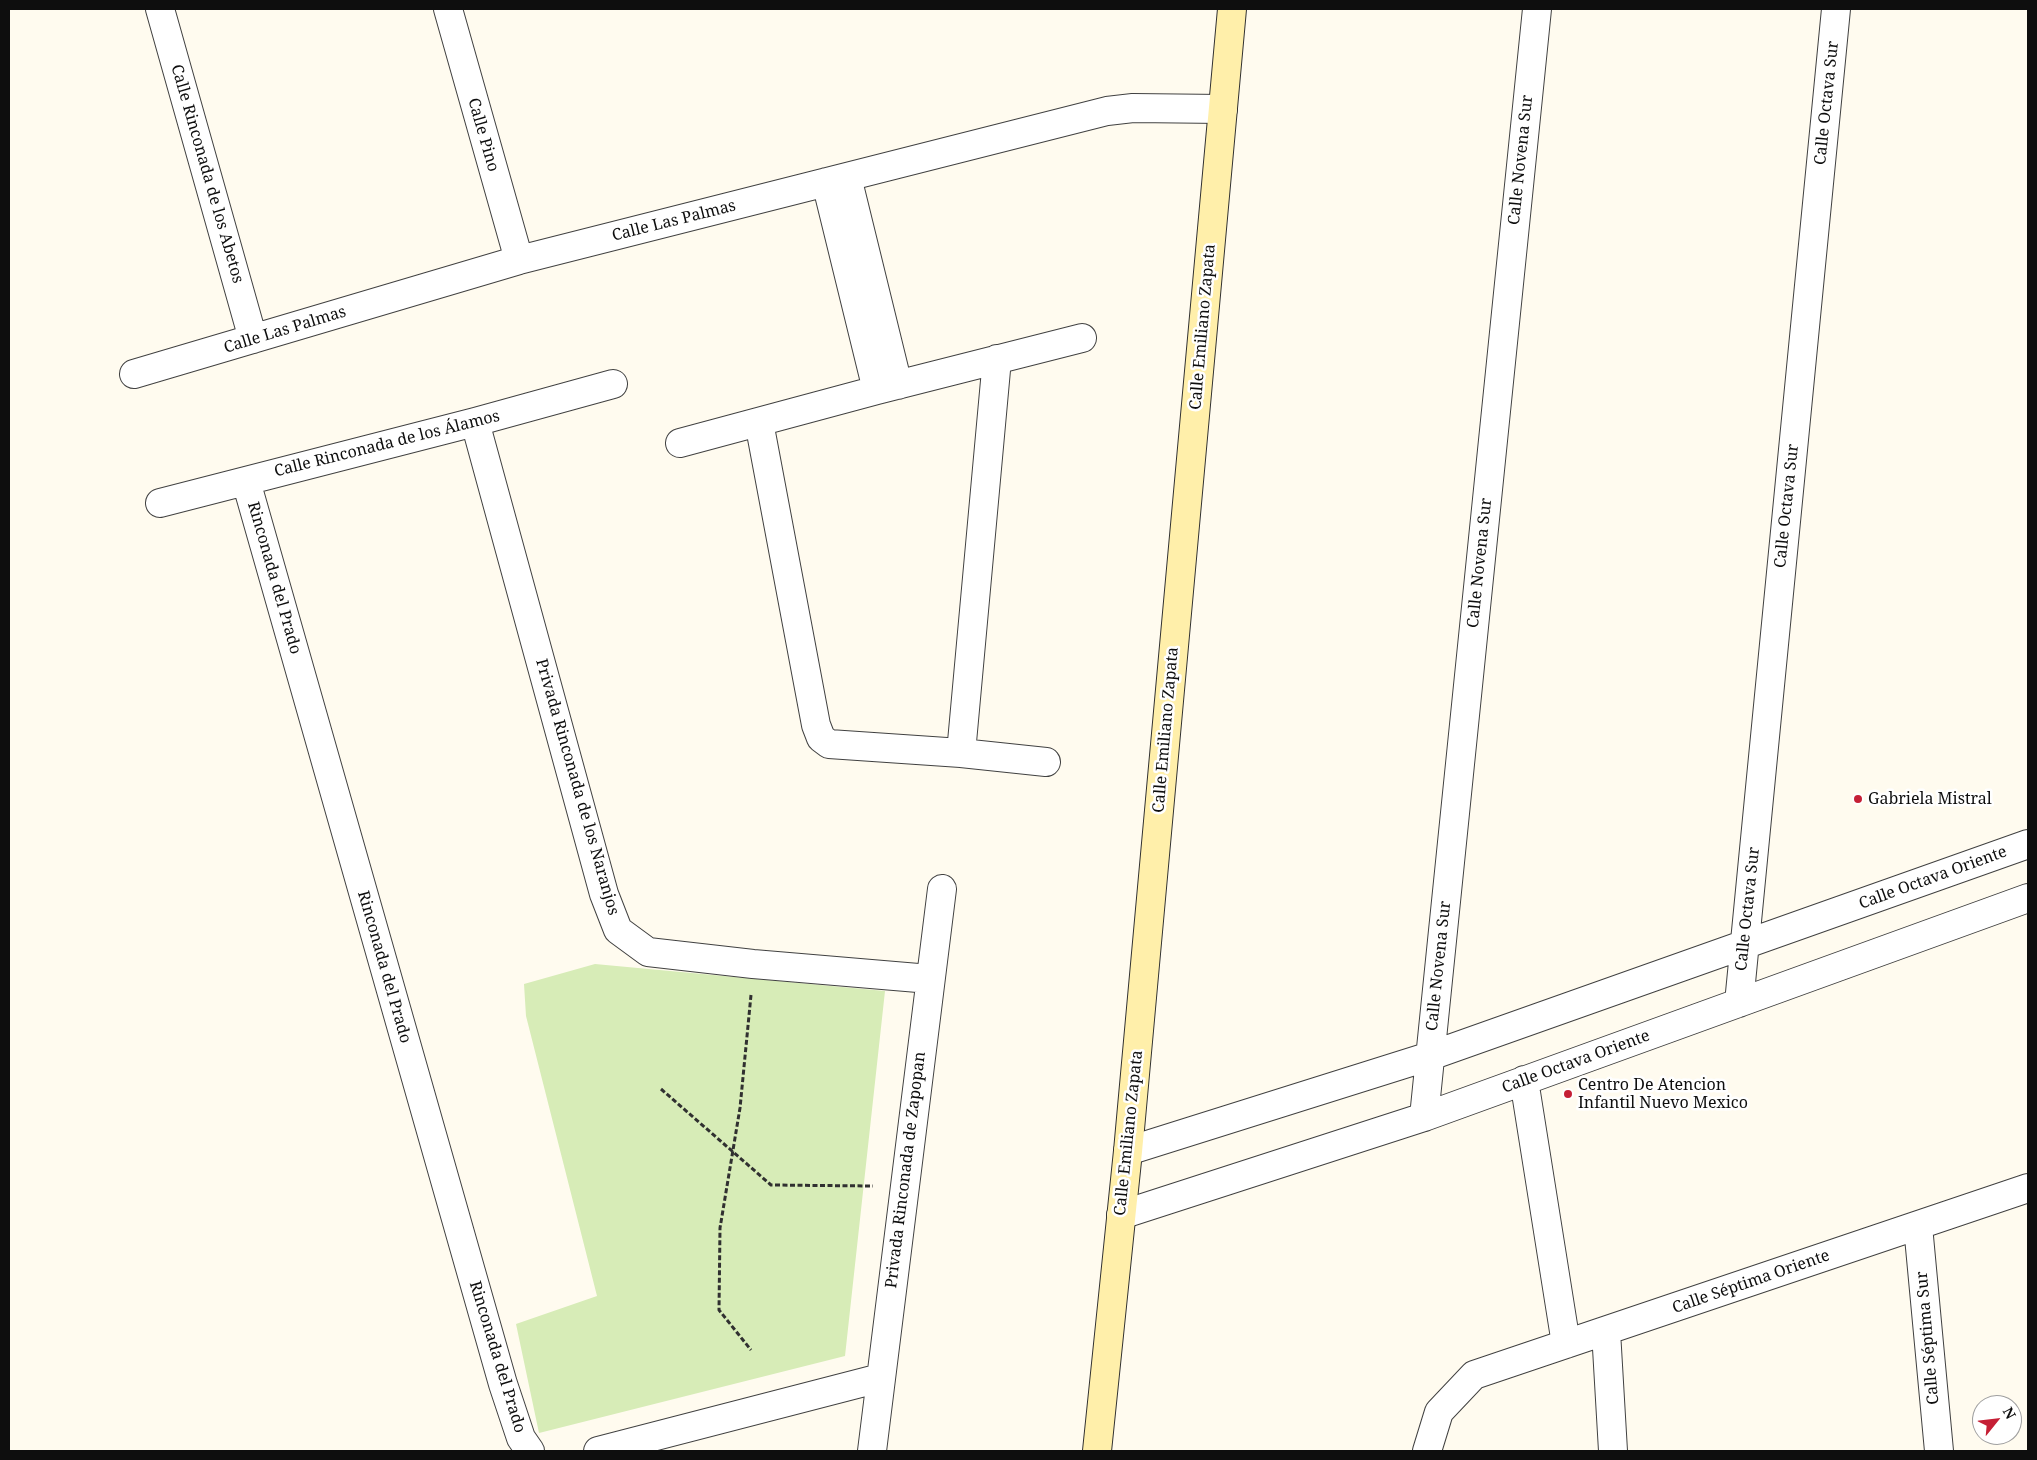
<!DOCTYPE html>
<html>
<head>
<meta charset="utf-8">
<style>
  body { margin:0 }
  #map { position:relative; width:2037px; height:1460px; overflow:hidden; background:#fffbef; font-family:"Noto Serif",serif }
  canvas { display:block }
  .frame { position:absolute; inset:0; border:10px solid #0e0e0e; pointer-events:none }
  .north { position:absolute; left:1972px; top:1395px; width:50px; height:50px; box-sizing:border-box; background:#fff; border:1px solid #9f9f9f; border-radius:50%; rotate:61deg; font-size:14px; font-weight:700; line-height:20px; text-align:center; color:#0e0e0e }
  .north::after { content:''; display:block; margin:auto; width:18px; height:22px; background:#c51f35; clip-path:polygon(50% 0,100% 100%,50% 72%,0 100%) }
</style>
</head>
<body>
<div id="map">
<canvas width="2037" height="1460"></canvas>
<div class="frame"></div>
<div class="north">N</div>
</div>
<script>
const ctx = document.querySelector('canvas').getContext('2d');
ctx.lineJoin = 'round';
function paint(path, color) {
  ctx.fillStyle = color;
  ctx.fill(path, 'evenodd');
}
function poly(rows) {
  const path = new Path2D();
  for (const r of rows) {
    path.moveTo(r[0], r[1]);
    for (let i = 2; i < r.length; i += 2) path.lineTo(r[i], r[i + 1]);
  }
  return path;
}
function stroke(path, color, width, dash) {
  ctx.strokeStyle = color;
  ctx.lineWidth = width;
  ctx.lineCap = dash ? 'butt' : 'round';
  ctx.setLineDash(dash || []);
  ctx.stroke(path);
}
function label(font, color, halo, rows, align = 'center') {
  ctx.font = font + ' "Noto Serif",serif';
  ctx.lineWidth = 5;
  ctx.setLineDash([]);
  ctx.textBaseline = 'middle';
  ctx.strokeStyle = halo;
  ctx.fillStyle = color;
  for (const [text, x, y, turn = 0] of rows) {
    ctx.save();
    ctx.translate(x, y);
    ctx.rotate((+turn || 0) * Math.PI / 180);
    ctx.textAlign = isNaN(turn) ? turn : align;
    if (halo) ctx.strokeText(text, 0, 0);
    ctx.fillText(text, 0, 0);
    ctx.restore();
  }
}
const green = poly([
  [595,964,885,991,845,1356,539,1433,516,1324,597,1296,526,1016,524,984]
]);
const path = poly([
  [751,995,740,1108,720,1228,719,1310,751,1350],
  [661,1089,771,1185,873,1186]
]);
const street = poly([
  [160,9,253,339],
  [448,9,519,260],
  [847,177,898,385],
  [826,182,877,390],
  [134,374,519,260,1107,111,1133,108,1223,109],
  [475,422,604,894,618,930,648,952,753,964,930,979],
  [759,422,816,725,821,738,829,744,961,753,1046,762],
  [680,443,877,390,1082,338],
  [246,481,503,1384,521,1438,530,1451],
  [160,503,475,422,613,384],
  [961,753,997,359],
  [1739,1003,1836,9],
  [1524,1080,1566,1344],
  [1424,1117,1537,9],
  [1128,1151,1430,1056,2028,844],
  [1121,1215,1424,1117,2028,898],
  [1918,1226,1939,1451],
  [1606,1331,1613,1451],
  [598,1451,880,1378],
  [872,1451,942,889],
  [1427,1451,1439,1412,1474,1375,2028,1188]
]);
const secondary = poly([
  [1097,1451,1128,1151,1232,9]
]);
const markers = [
  [1858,799,5,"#c51f35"],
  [1568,1094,5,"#c51f35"]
];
const streetNames = [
  ["Calle Octava Sur",1827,103,-84],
  ["Calle Pino",483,135,74],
  ["Calle Novena Sur",1521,160,-84],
  ["Calle Rinconada de los Abetos",207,174,74],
  ["Calle Las Palmas",674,221,-14],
  ["Calle Emiliano Zapata",1203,327,-85],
  ["Calle Las Palmas",285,330,-17],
  ["Calle Rinconada de los Álamos",387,444,-14],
  ["Calle Octava Sur",1787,506,-84],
  ["Calle Novena Sur",1480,563,-84],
  ["Rinconada del Prado",274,578,74],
  ["Calle Emiliano Zapata",1166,730,-85],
  ["Privada Rinconada de los Naranjos",577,787,74],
  ["Calle Octava Oriente",1933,878,-20],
  ["Calle Octava Sur",1748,909,-84],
  ["Calle Novena Sur",1439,966,-84],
  ["Rinconada del Prado",384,967,74],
  ["Calle Octava Oriente",1576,1062,-20],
  ["Calle Emiliano Zapata",1129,1133,-84],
  ["Privada Rinconada de Zapopan",906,1170,-83],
  ["Calle Séptima Oriente",1751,1282,-19],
  ["Calle Séptima Sur",1928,1338,-95],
  ["Rinconada del Prado",497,1357,73]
];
const poiNames = [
  ["Gabriela Mistral",1868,799],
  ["Centro De Atencion",1578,1085],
  ["Infantil Nuevo Mexico",1578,1103]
];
paint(green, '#d7ecb7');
stroke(street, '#414141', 30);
stroke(secondary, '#303030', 30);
stroke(path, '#303030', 3, [5, 2.5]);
stroke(street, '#fff', 28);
stroke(secondary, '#ffefaa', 28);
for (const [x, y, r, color] of markers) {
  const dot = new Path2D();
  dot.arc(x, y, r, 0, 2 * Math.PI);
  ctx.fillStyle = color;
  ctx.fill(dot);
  stroke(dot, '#fff', 2);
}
label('16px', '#0e0e0e', '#fff', streetNames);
label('16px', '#0e0e0e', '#fff', poiNames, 'left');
</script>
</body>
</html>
